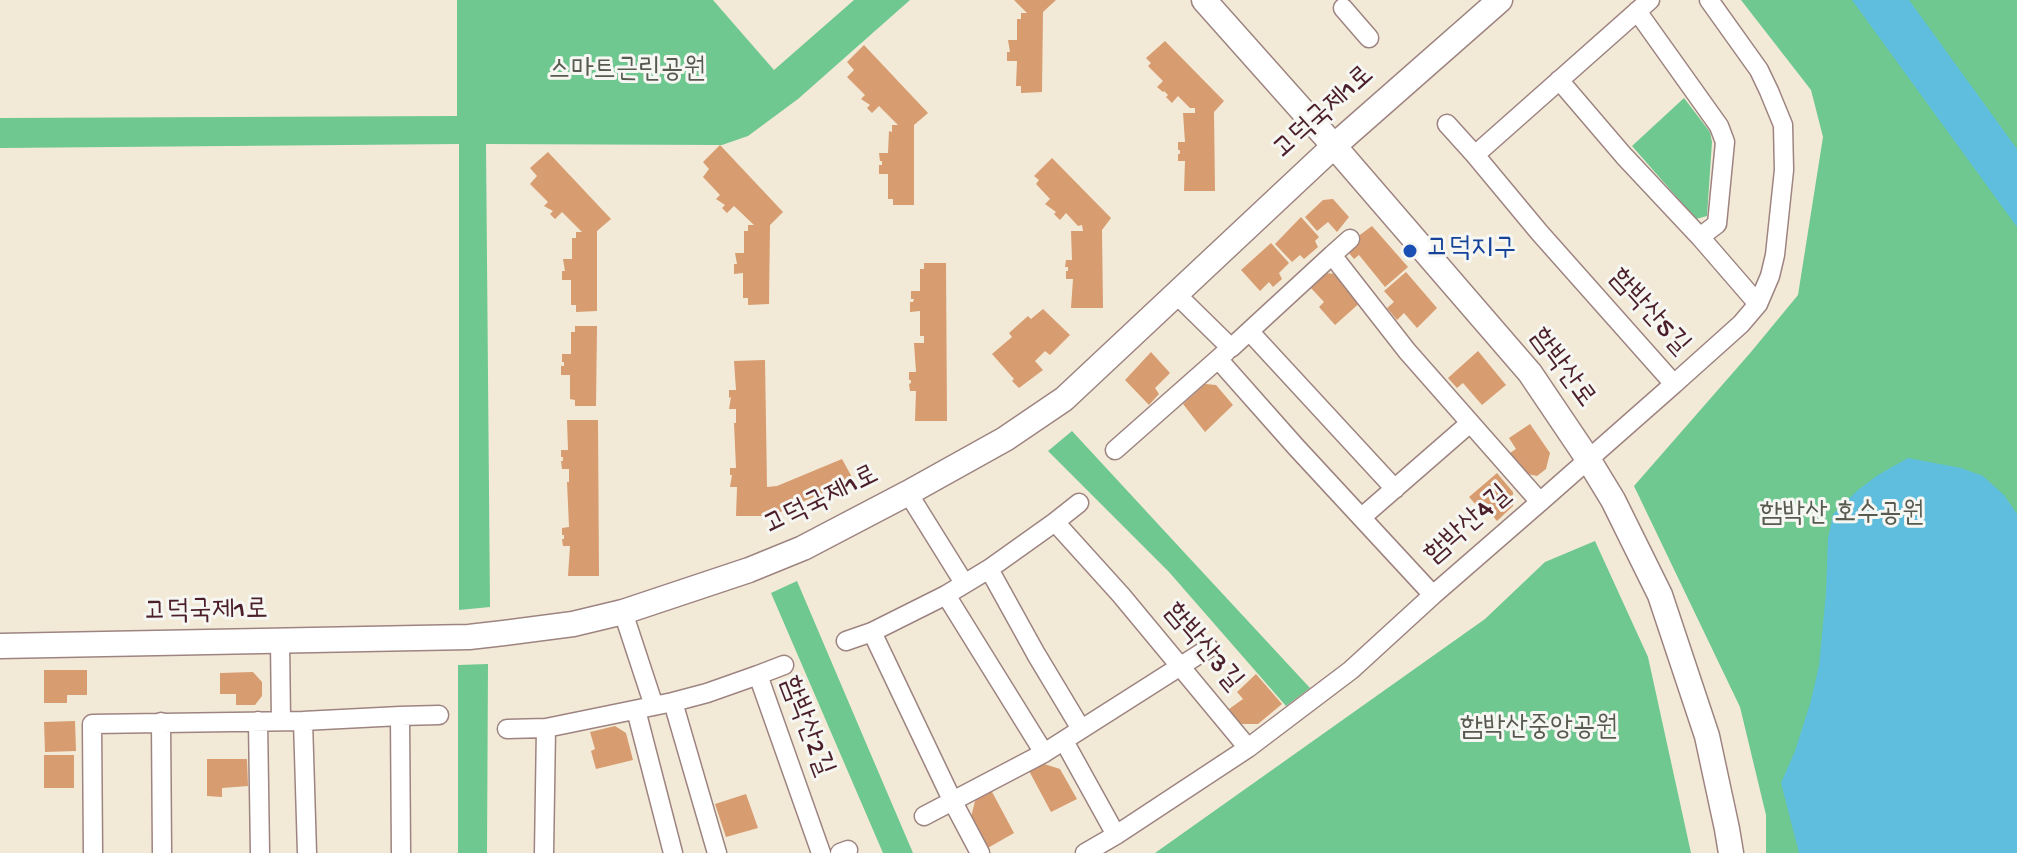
<!DOCTYPE html>
<html>
<head>
<meta charset="utf-8">
<style>
  body { margin:0 }
  canvas { display:block; background:#f2ead7 }
</style>
</head>
<body>
<canvas width="2017" height="853"></canvas>
<script>
const ctx = document.querySelector('canvas').getContext('2d');
ctx.lineJoin = 'round';
function paint(path, color) {
  ctx.fillStyle = color;
  ctx.fill(path, 'evenodd');
}
function poly(rows) {
  const path = new Path2D();
  for (const r of rows) {
    path.moveTo(r[0], r[1]);
    for (let i = 2; i < r.length; i += 2) path.lineTo(r[i], r[i + 1]);
  }
  return path;
}
function stroke(path, color, width, dash) {
  ctx.strokeStyle = color;
  ctx.lineWidth = width;
  ctx.lineCap = dash ? 'butt' : 'round';
  ctx.setLineDash(dash || []);
  ctx.stroke(path);
}
function label(font, color, halo, rows, align = 'center') {
  ctx.font = font + ' "Gochi Hand","Poor Story",sans-serif';
  ctx.lineWidth = 6;
  ctx.setLineDash([]);
  ctx.textBaseline = 'middle';
  ctx.strokeStyle = halo;
  ctx.fillStyle = color;
  for (const [text, x, y, turn = 0] of rows) {
    ctx.save();
    ctx.translate(x, y);
    ctx.rotate((+turn || 0) * Math.PI / 180);
    ctx.textAlign = isNaN(turn) ? turn : align;
    if (halo) ctx.strokeText(text, 0, 0);
    ctx.fillText(text, 0, 0);
    ctx.restore();
  }
}
const green = poly([
  [457,0,713,0,774,70,854,0,910,0,798,99,748,136,722,145,486,144,490,607,459,610,459,144,0,148,0,118,457,116],
  [1741,0,2017,0,2017,853,1766,853,1766,815,1740,707,1634,486,1751,352,1798,295,1823,137,1811,90],
  [1684,98,1710,132,1712,142,1707,216,1696,219,1632,146],
  [1072,431,1182,550,1310,688,1286,706,1169,572,1048,451],
  [1595,541,1648,657,1691,853,1155,853,1485,619,1545,562],
  [797,581,863,736,913,853,883,853,771,593],
  [488,664,487,853,458,853,458,665]
]);
const water = poly([
  [1852,0,1909,0,2017,149,2017,227],
  [1908,458,1961,468,1983,476,2004,495,2017,514,2017,853,1799,853,1781,783,1795,751,1810,704,1819,666,1826,593,1828,539,1833,514,1858,490,1878,475]
]);
const building = poly([
  [1014,0,1056,0,1043,12,1042,92,1021,93,1021,86,1016,86,1017,61,1007,61,1007,52,1010,52,1008,40,1017,40,1017,19,1021,19,1021,13,1027,13],
  [1165,41,1224,101,1214,112,1215,191,1184,191,1185,161,1178,161,1178,154,1180,154,1180,150,1178,150,1178,142,1185,142,1183,113,1195,113,1195,108,1190,108,1178,96,1172,103,1166,97,1168,95,1164,91,1163,92,1157,87,1163,81,1148,66,1151,63,1146,58],
  [864,45,928,113,914,125,914,205,893,205,893,199,888,199,888,174,879,174,879,165,882,165,882,161,880,161,879,153,888,153,889,131,892,132,892,125,898,125,879,106,872,113,867,108,870,105,861,99,865,95,847,77,854,70,847,62],
  [720,145,783,212,770,225,769,304,748,305,748,298,743,298,743,273,734,274,734,264,737,264,735,253,744,253,744,231,748,231,748,225,754,225,734,206,727,213,722,208,725,205,716,199,720,195,703,177,709,169,703,162],
  [548,152,611,219,597,231,597,311,576,312,576,305,571,305,571,280,562,280,562,271,565,271,563,259,572,259,572,238,576,238,576,232,582,232,562,212,555,219,550,214,553,211,544,206,548,202,530,184,537,176,530,168],
  [1052,158,1111,218,1102,230,1103,308,1071,308,1073,279,1066,279,1066,271,1068,271,1068,267,1065,267,1066,260,1072,260,1071,231,1083,231,1082,225,1078,226,1066,213,1060,220,1054,214,1056,212,1045,204,1050,199,1036,184,1039,180,1034,176],
  [1333,199,1349,217,1337,232,1328,222,1317,231,1305,217,1323,200],
  [1301,217,1319,237,1315,241,1318,247,1304,259,1300,255,1292,262,1275,244],
  [1372,226,1408,267,1385,287,1359,255,1354,259,1349,253,1352,249,1349,243],
  [1271,243,1289,263,1279,273,1282,279,1273,287,1269,282,1260,291,1241,270],
  [924,263,946,263,947,421,915,421,916,391,910,391,909,384,911,383,911,380,909,380,909,372,916,372,914,343,924,343,924,336,920,336,920,311,910,312,910,302,913,302,914,299,911,299,911,291,920,291,920,269,924,269],
  [1406,272,1437,308,1417,328,1404,313,1397,320,1387,308,1394,302,1384,291],
  [1323,273,1339,274,1362,301,1335,325,1319,307,1324,302,1310,287],
  [1043,309,1070,335,1050,355,1045,351,1035,361,1043,370,1019,388,1012,381,1014,379,992,354,1012,337,1009,333,1028,316,1031,319],
  [575,326,597,326,596,406,575,406,575,400,570,399,570,375,561,375,561,366,564,366,564,362,562,362,562,354,571,354,571,332,575,332],
  [1478,351,1506,385,1482,405,1463,383,1457,388,1448,378],
  [1151,352,1170,373,1155,388,1159,394,1149,405,1125,380],
  [765,360,767,487,777,486,842,459,853,479,778,513,767,514,767,516,736,516,737,487,730,487,732,475,730,475,730,468,736,468,734,423,736,423,736,409,729,409,731,397,729,398,729,390,736,390,734,361],
  [1205,384,1216,385,1233,405,1205,432,1183,404],
  [567,420,598,420,599,576,568,576,570,546,563,546,562,539,564,539,564,535,562,535,562,528,569,527,567,482,569,482,569,469,562,469,561,461,563,461,563,457,561,457,561,450,568,450],
  [1530,424,1550,453,1546,469,1537,476,1523,473,1510,453,1516,449,1509,438],
  [1497,473,1513,492,1513,506,1497,521,1482,503,1478,507,1469,497],
  [44,670,87,670,87,695,67,695,67,703,44,703],
  [253,672,262,682,262,696,255,705,236,705,236,694,220,694,220,673],
  [1256,674,1282,704,1258,724,1240,724,1229,709,1243,699,1237,692],
  [75,721,76,751,45,752,44,722],
  [615,726,626,733,633,760,596,769,591,751,595,749,590,732],
  [44,755,74,755,74,788,44,788],
  [207,759,247,759,248,786,222,788,222,797,207,796],
  [1041,763,1060,769,1077,799,1051,812,1028,769],
  [991,790,1014,833,986,849,971,817,975,801],
  [746,794,758,828,726,837,715,804]
]);
const minor = poly([
  [1650,0,1475,155,1539,232,1674,384,1741,324,1758,304,1770,276,1775,255,1784,170,1783,125,1769,91,1759,70,1709,0],
  [1343,8,1369,38],
  [1637,11,1719,126,1725,142,1717,224,1700,237],
  [1559,80,1624,156,1700,237,1758,304],
  [1447,124,1475,155],
  [1332,255,1350,239],
  [1176,294,1231,348,1332,255,1407,351,1540,502,1433,595,1296,447,1218,359],
  [1250,332,1395,489],
  [1115,450,1226,352],
  [908,493,964,583],
  [1540,502,1674,384],
  [1362,517,1470,423],
  [1055,522,1079,503],
  [989,569,1036,654,1081,729],
  [946,595,1044,753],
  [623,612,654,706],
  [280,641,281,721],
  [846,641,872,632],
  [758,675,784,665],
  [673,702,717,853],
  [636,710,673,853],
  [400,716,439,715],
  [258,721,260,853],
  [303,721,307,853],
  [161,722,162,853],
  [507,729,546,728],
  [1064,741,1116,835],
  [1248,748,1351,670,1433,595],
  [924,816,1044,753,1209,648],
  [93,853,92,724,303,721,400,716,401,853],
  [544,853,546,728,673,702,707,693,758,675,821,853],
  [840,853,848,850],
  [980,853,953,802,872,632,946,595,989,569,1055,522,1121,595,1248,748,1116,835,1085,853]
]);
const tertiary = poly([
  [1204,0,1334,146,1530,373,1588,459,1613,500,1660,595,1707,736,1727,829,1731,853],
  [0,646,469,637,504,633,573,624,623,612,749,570,803,548,908,493,1005,439,1064,399,1334,146,1500,0]
]);
const markers = [
  [1410,251,8,"#1a4fb4"]
];
const parkNames = [
  ["스마트근린공원",627,72],
  ["함박산 호수공원",1842,516],
  ["함박산중앙공원",1539,730]
];
const streetNames = [
  ["고덕국제1로",1325,114,-42],
  ["함박산5길",1648,313,48],
  ["함박산로",1561,369,54],
  ["고덕국제1로",822,502,-26],
  ["함박산4길",1469,526,-41],
  ["고덕국제1로",206,613,-1],
  ["함박산3길",1202,648,50],
  ["함박산2길",805,727,69]
];
const transitNames = [
  ["고덕지구",1426,251]
];
paint(green, '#6fc88f');
paint(water, '#5fbede');
paint(building, '#d79c6f');
stroke(minor, '#9e8481', 21);
stroke(tertiary, '#9e8481', 27);
stroke(minor, '#fff', 18);
stroke(tertiary, '#fff', 24);
for (const [x, y, r, color] of markers) {
  const dot = new Path2D();
  dot.arc(x, y, r, 0, 2 * Math.PI);
  ctx.fillStyle = color;
  ctx.fill(dot);
  stroke(dot, '#f6f6f2', 3);
}
label('28px', '#575a4e', '#f6f6f2', parkNames);
label('28px', '#4a1f2b', '#f6f6f2', streetNames);
label('28px', '#164399', '#f6f6f2', transitNames, 'left');
</script>
</body>
</html>
